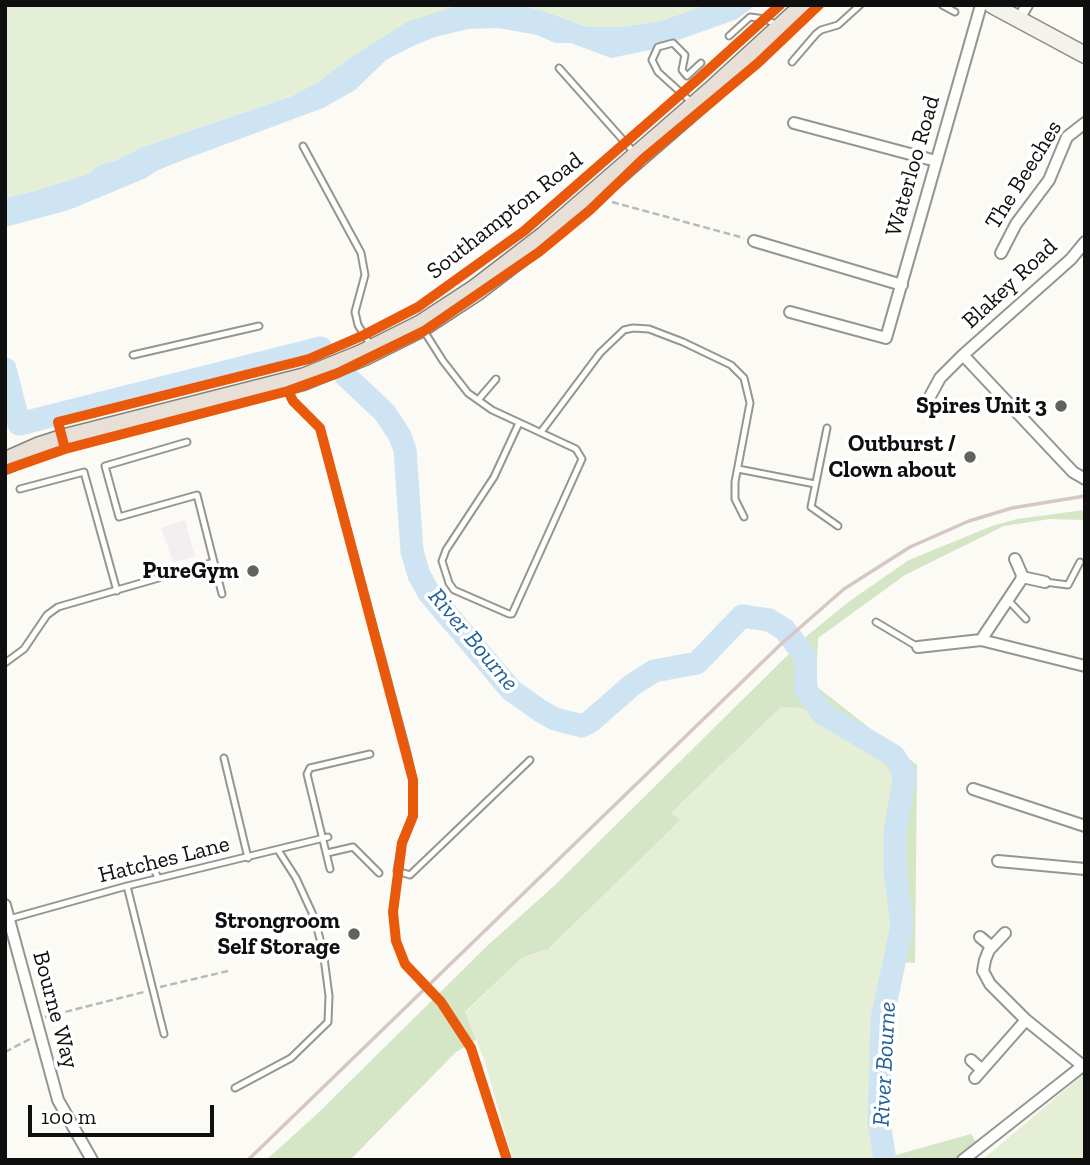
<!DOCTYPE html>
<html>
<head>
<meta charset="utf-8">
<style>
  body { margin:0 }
  #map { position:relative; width:1090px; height:1165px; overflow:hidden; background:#fbfaf4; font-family:"Zilla Slab",serif }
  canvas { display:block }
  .frame { position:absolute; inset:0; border:7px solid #0f0f0f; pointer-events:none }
  .scale { position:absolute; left:28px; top:1105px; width:186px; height:32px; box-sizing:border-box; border:4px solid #0f0f0f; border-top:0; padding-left:9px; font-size:21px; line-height:24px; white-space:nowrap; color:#0f0f0f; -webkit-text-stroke:5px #fff; paint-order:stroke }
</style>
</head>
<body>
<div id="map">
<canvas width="1090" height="1165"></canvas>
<div class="frame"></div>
<div class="scale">100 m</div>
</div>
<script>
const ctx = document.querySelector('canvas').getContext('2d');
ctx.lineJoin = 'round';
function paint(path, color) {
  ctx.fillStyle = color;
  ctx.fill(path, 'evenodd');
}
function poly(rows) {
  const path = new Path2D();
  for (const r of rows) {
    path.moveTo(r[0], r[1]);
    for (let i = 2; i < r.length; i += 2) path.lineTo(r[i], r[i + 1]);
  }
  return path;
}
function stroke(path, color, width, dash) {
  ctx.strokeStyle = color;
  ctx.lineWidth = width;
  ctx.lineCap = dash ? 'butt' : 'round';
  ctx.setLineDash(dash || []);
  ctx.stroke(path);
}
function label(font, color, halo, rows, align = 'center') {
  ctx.font = font + ' "Zilla Slab",serif';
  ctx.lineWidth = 7;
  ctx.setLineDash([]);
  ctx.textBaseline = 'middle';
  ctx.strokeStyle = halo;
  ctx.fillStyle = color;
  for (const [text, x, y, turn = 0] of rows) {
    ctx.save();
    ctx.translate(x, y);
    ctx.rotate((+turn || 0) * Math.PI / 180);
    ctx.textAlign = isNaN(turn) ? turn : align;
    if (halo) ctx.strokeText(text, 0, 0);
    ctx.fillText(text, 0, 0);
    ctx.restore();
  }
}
const industrial = poly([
  [185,520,195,557,173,562,161,528]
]);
const green = poly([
  [5,5,467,5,453,7,344,62,318,82,292,96,140,148,117,160,101,164,88,174,35,191,5,198],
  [516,5,705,5,661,21,621,27,587,27,541,10],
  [781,707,802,708,876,754,891,768,896,779,893,922,873,1052,877,1160,513,1160,484,1059,465,1013,523,957,550,949,679,820,671,813],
  [1085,1073,1085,1160,982,1160]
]);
const forest = poly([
  [1085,510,1085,520,1050,519,1004,526,905,575,818,638,816,686,917,765,915,963,887,961,893,922,896,779,891,768,876,754,802,708,781,707,671,813,680,820,549,949,523,957,465,1012,476,1040,456,1052,350,1160,266,1160,316,1115,487,946,554,886,808,635,851,600,909,560,992,526,1017,519],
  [971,1134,976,1142,954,1160,878,1160]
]);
const water = poly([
  [467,5,516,5,541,10,587,27,621,27,661,21,705,5,756,5,737,19,715,27,650,50,611,58,571,43,555,43,537,35,498,28,468,29,435,37,411,47,386,60,355,90,323,108,183,160,156,171,146,178,69,210,5,227,5,198,35,191,88,174,101,164,117,160,140,148,292,96,318,82,344,62,407,22,453,7]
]);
const river = poly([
  [5,369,19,424,321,348],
  [346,376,385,413,400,436,405,450,412,551,419,575,429,593,511,690,539,710,555,719,582,726,591,721,632,685,654,671,697,663,742,616,769,620,784,629,805,656,806,690,822,713,894,756,905,774,895,832,895,870,902,926,882,1019,879,1123,885,1160]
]);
const path = poly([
  [612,202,744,238],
  [160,987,228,971],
  [45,1017,144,992],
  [5,1052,30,1039]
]);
const lane = poly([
  [942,5,955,12],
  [729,36,750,17,765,19,773,23],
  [792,62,816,34,821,30,838,25,860,5],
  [559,68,631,149],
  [689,100,658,72,652,60,658,47,673,43,685,55,682,70,687,76,701,63],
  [303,146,361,253,365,275,355,312,358,325,368,341],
  [424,331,443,361,468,393,492,410,576,449,582,459,512,614,509,614,454,590,449,583,442,561,446,550,494,477,519,423],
  [133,355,259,326],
  [288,390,293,401,320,428,407,753,413,780,413,816,402,843,397,871,410,875,530,760],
  [478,400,496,379],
  [827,428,811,507,838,526],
  [541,432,600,353,624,330,633,328,649,329,683,342,731,365,744,378,750,403,735,482,735,499,744,517],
  [187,442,105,466,119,517,197,495,222,594],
  [738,469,815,484],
  [20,489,84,472,117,591],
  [1045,582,1068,585,1080,562],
  [1008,600,1026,619],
  [876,622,918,647],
  [5,663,24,649,47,615,58,607,214,562],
  [224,758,248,858],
  [327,853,353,847,379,873],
  [150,860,158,878],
  [330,869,307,774,310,768,370,754],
  [127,886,164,1034],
  [9,919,127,886,328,837],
  [235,1088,291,1058,328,1022,329,996,323,950,314,917,296,878,278,850]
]);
const street = poly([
  [1019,19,1027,5],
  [794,123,936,161],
  [754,241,902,285],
  [1085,242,1071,259,963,355,1073,472,1085,479],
  [1001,253,1016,224,1049,180,1067,137,1085,123],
  [790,312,886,338,981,5],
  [927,402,940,378,963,355],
  [1022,577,1045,582],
  [981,640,1021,580,1022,575,1015,559],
  [918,647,981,640,1085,666],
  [973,789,1085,826],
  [998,861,1085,869],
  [5,905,58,1100,92,1160],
  [1005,933,989,950,985,960,983,971,990,984,1026,1020,1083,1066],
  [980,937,992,947],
  [971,1060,982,1070],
  [975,1078,1026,1020],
  [963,1160,1085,1064]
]);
const secondary = poly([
  [992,5,1085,55]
]);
const highway = poly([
  [5,463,39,448,64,440,304,379,363,355,421,326,476,290,545,237,712,92,807,5]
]);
const rail = poly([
  [248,1160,780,645,844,589,910,547,969,521,1012,508,1085,496]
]);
const cycleway = poly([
  [288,391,293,401,320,428,413,780,413,816,402,843,393,912,396,941,405,964,441,1002,471,1048,507,1160],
  [65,449,58,422,309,359,364,335,418,307,524,231,697,80,780,5],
  [5,470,65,449,288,391,338,373,424,331,539,252,590,210,643,159,758,63,819,5]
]);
const markers = [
  [1061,406,7,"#62615f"],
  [970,457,7,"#62615f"],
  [253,571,7,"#62615f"],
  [354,934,7,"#62615f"]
];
const streetNames = [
  ["Waterloo Road",913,166,-74],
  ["The Beeches",1024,175,-58],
  ["Southampton Road",505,216,-38],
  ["Blakey Road",1010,284,-43],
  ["Hatches Lane",164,860,-14],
  ["Bourne Way",55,1010,75]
];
const poiNames = [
  ["Spires Unit 3",1047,406],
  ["Outburst /",956,444],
  ["Clown about",956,470],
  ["PureGym",239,571],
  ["Strongroom",340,921],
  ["Self Storage",340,947]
];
const waterNames = [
  ["River Bourne",473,640,50],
  ["River Bourne",885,1064,-87]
];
paint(industrial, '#f3eef0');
paint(green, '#e4efd6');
paint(forest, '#d4e6c5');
paint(water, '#cee4f2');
stroke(river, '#cee4f2', 23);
stroke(lane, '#959592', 9);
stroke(street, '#959592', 14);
stroke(secondary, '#8c8b89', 19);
stroke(highway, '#83827f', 24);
stroke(path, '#b9b9b8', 2.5, [7, 3.5]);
stroke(lane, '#fefefd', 5);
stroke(street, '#fefefd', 10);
stroke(secondary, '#f4f3eb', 16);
stroke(highway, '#e8e0d7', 21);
stroke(rail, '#d6c7c6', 3.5);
stroke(cycleway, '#e8590c', 10);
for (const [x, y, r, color] of markers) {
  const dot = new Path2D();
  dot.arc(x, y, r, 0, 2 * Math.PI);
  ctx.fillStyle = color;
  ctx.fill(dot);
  stroke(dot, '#fff', 2.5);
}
label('23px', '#0f0f0f', '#fff', streetNames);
label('bold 23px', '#0f0f0f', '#fff', poiNames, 'right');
label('italic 24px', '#226096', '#fff', waterNames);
</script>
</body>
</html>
